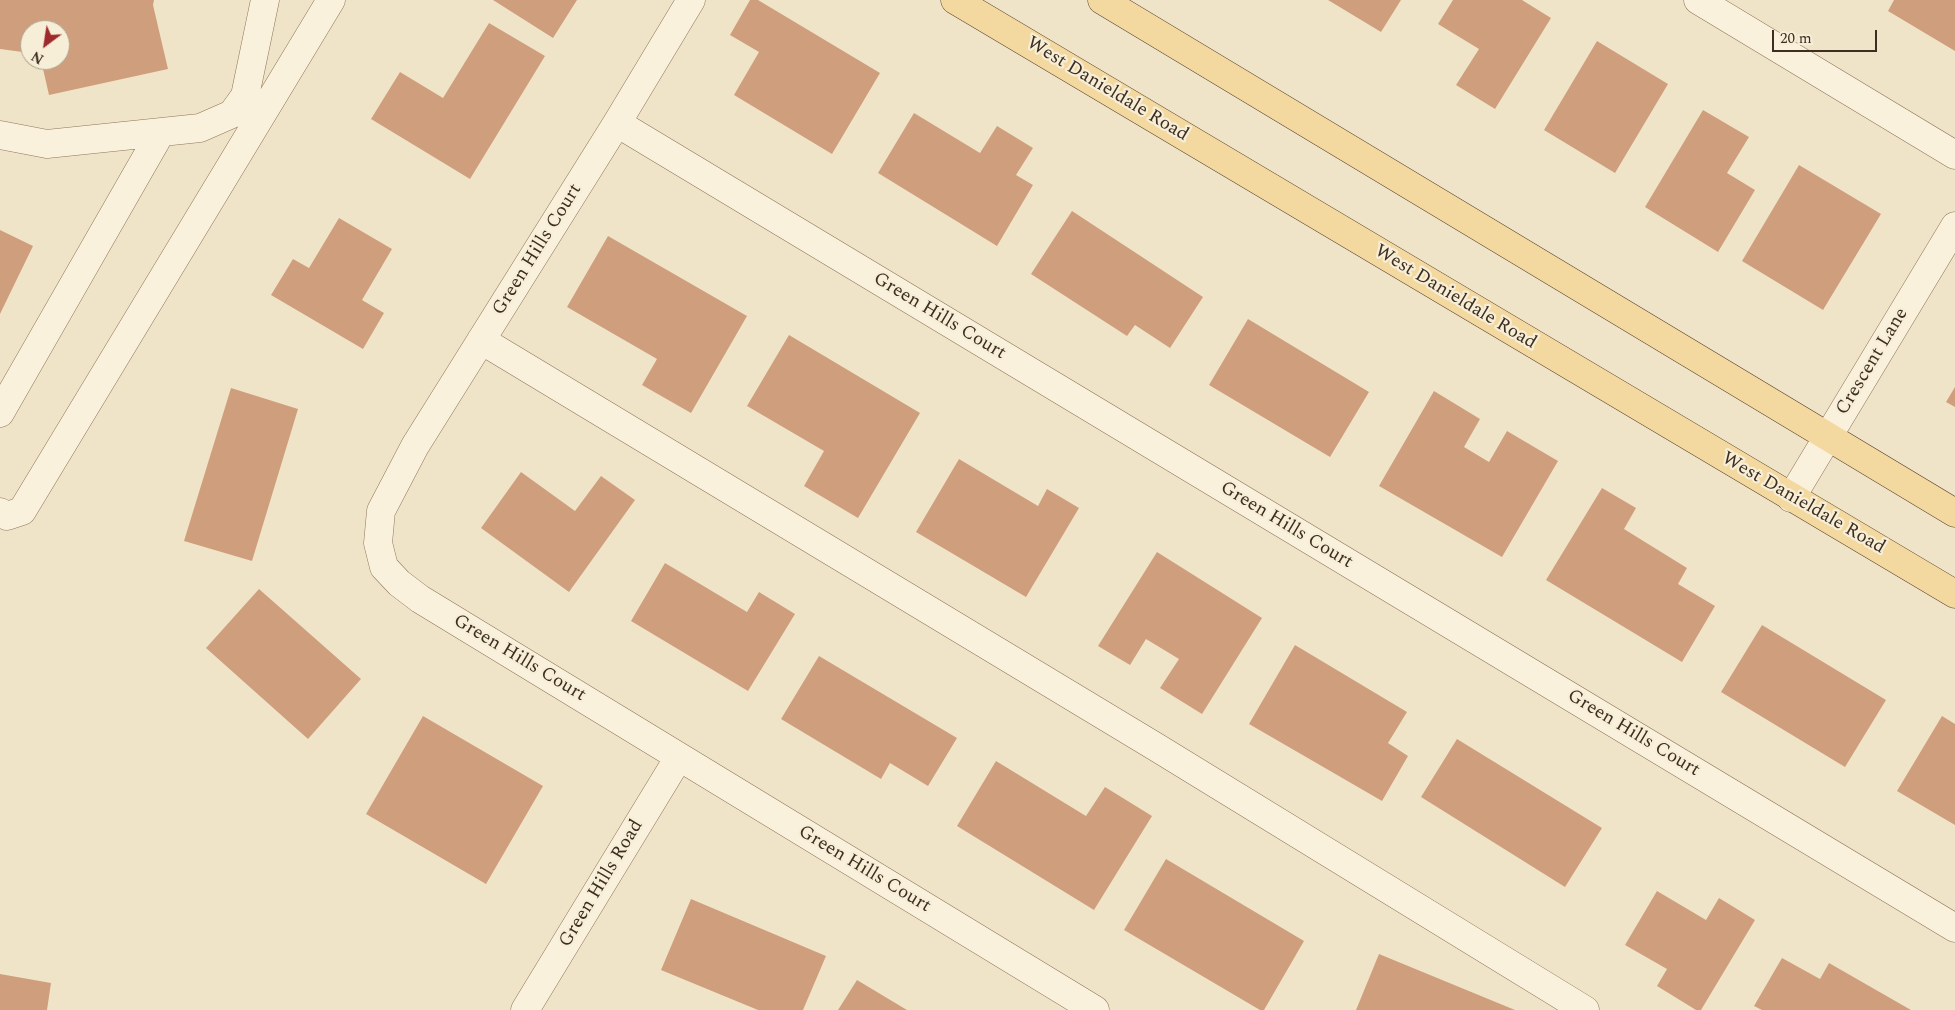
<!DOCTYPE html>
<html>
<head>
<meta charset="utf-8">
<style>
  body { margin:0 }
  #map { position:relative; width:1955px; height:1010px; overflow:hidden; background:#f0e4c8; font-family:Spectral,serif }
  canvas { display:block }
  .north { position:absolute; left:20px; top:20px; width:50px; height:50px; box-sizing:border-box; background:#f7eed8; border:1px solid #ada18e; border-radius:50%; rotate:211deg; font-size:14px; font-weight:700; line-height:20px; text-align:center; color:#3d2e20 }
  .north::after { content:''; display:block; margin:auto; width:18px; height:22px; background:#9e2a2b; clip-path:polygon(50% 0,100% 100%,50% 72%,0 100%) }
  .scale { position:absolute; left:1772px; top:30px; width:105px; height:22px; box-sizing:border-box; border:2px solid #3d2e20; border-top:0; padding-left:6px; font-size:15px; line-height:18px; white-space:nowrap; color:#3d2e20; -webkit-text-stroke:4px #f7eed8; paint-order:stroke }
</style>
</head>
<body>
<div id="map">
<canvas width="1955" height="1010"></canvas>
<div class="north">N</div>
<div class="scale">20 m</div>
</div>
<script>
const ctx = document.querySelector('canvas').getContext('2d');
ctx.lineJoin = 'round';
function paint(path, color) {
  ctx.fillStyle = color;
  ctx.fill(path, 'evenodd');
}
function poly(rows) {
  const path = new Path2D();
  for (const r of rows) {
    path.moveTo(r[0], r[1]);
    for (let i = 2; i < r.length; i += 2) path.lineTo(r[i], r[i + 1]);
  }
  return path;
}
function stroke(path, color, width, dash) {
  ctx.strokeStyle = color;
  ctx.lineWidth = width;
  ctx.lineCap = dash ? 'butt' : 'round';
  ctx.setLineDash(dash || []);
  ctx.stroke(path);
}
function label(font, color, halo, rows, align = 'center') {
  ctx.font = font + ' Spectral,serif';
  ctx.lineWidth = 4.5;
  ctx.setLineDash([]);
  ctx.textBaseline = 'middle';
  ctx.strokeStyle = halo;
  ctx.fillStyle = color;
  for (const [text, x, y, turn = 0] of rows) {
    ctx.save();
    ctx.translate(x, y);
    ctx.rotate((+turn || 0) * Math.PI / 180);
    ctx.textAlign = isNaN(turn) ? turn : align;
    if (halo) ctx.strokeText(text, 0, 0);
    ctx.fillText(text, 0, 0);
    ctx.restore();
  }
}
const building = poly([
  [0,0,154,0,153,5,168,69,49,95,41,60,60,60,60,30,30,30,30,53,0,49],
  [493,0,577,0,553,38],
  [750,0,758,0,880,73,832,154,734,95,759,52,730,35],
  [1328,0,1401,0,1381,32],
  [1453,0,1522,0,1551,18,1495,109,1456,85,1479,49,1438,24],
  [1894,0,1955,0,1955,51,1888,11],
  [489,23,545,56,470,179,371,119,400,72,443,98],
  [1597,41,1668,84,1615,173,1544,130],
  [1703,110,1749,137,1727,173,1755,190,1718,252,1645,207],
  [914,113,980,153,997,126,1033,148,1016,175,1033,185,997,246,878,173],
  [1799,165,1881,214,1823,310,1742,261],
  [1072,211,1203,297,1170,348,1135,325,1127,336,1031,274],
  [339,218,392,249,362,300,384,313,363,349,271,295,293,259,309,268],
  [0,230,33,246,0,314],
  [608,236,747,316,691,413,642,385,657,359,567,307],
  [1248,319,1369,392,1330,457,1209,385],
  [789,335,920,413,858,518,804,486,824,451,747,406],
  [1955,387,1955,407,1946,402],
  [231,388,298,409,252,561,184,541],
  [1434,391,1480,419,1464,447,1489,462,1507,431,1558,461,1502,557,1379,486],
  [959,459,1038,506,1047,489,1079,508,1026,597,916,532],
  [521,472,575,511,601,476,635,500,569,592,481,528],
  [1602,488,1636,508,1624,529,1687,568,1678,584,1715,606,1682,662,1546,580],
  [1157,552,1262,618,1202,714,1160,688,1179,659,1146,639,1130,665,1098,646],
  [665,563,747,612,759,592,795,614,748,691,631,621],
  [259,589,361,679,308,739,206,648],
  [1762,625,1886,700,1845,767,1721,692],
  [1295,645,1407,712,1388,743,1408,756,1382,801,1249,724],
  [819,656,957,738,928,786,890,763,881,779,781,719],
  [423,716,543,786,486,884,366,814],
  [1942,716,1955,724,1955,825,1897,791],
  [1457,739,1602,828,1565,887,1421,797],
  [996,761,1086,816,1105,787,1152,816,1094,910,957,826],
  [1166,859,1304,941,1264,1010,1260,1010,1124,930],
  [1657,891,1706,920,1719,898,1755,920,1701,1010,1696,1010,1657,986,1667,969,1625,945],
  [691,899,826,956,803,1010,758,1010,661,970],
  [1379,954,1515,1010,1356,1010],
  [1782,958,1820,979,1829,963,1911,1010,1762,1010,1754,1006],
  [0,974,51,983,47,1010,0,1010],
  [857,980,907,1010,838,1010]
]);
const minor = poly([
  [691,0,617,123,415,446,381,511,378,543,384,567,399,583,420,599,1095,1010],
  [1698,0,1955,155],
  [617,123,1955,928],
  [0,135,47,144,200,128,232,114,245,96,265,0],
  [481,340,1156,747,1585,1010],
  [0,413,161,132],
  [1791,498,1955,226],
  [0,512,7,516,22,511,331,0],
  [525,1010,679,757]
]);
const major = poly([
  [955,0,1955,594],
  [1102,0,1955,513]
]);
const streetNames = [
  ["West Danieldale Road",1107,90,31],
  ["Green Hills Court",538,250,-58],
  ["West Danieldale Road",1455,298,31],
  ["Green Hills Court",939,317,31],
  ["Crescent Lane",1873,362,-59],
  ["West Danieldale Road",1803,504,30],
  ["Green Hills Court",1286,526,31],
  ["Green Hills Court",519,659,31],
  ["Green Hills Court",1633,734,31],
  ["Green Hills Court",864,870,31],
  ["Green Hills Road",602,884,-59]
];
paint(building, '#cf9f7d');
stroke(minor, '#8d765c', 29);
stroke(major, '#5b4430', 29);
stroke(minor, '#faf1dc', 28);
stroke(major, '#f3d9a0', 28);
label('19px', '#3d2e20', '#f7eed8', streetNames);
</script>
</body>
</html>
